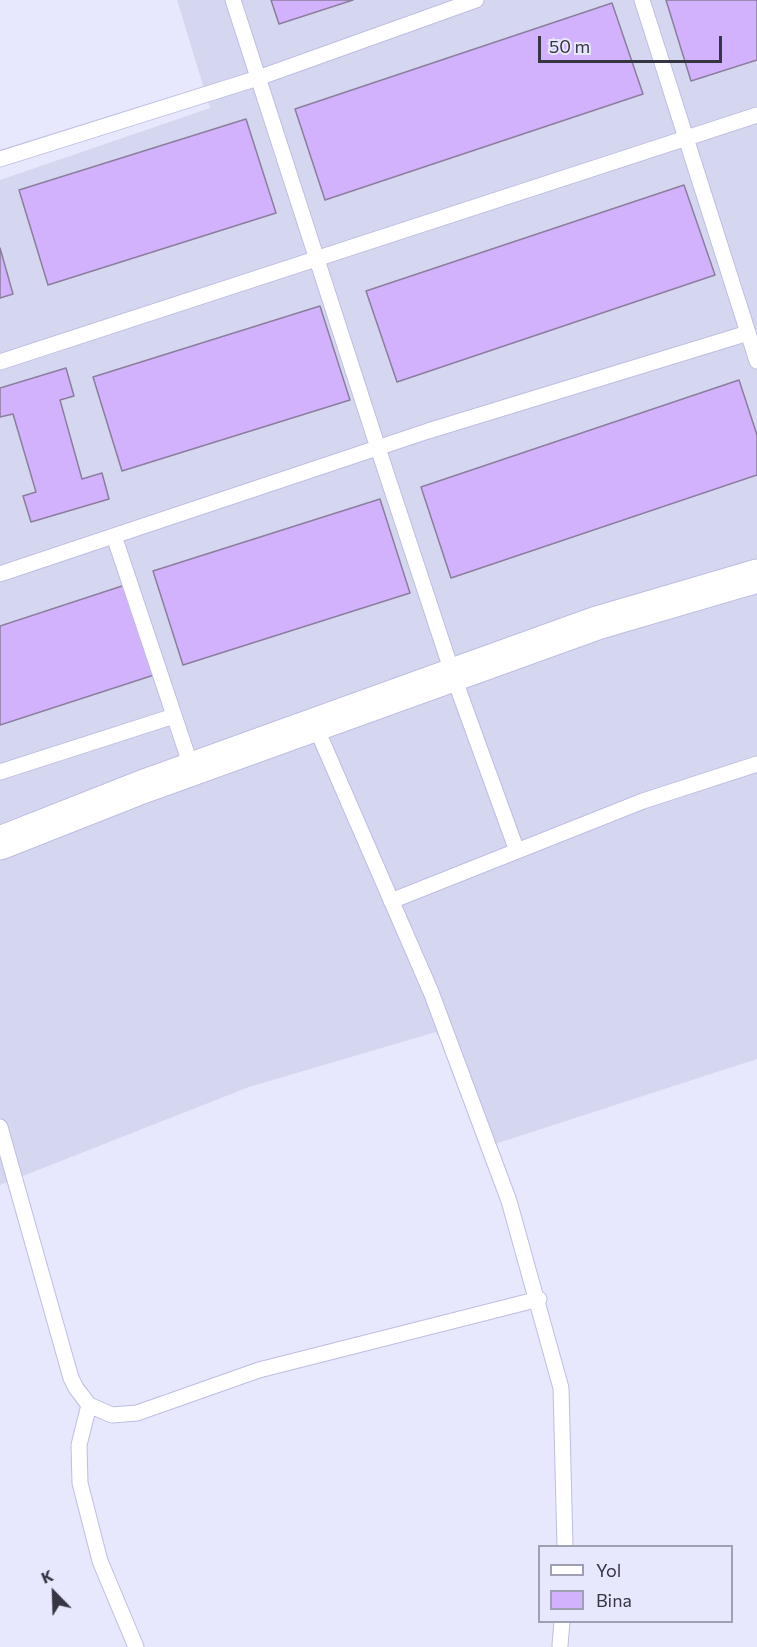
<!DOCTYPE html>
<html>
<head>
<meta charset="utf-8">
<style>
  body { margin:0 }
  #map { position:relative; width:757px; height:1647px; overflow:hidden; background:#e7e8fe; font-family:Commissioner,sans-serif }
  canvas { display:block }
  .legend { position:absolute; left:538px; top:1545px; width:195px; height:78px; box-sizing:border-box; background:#e7e8fe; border:2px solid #a0a0b3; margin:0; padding:8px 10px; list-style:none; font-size:18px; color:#353543 }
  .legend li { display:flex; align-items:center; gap:12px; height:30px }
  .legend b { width:30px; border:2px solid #a0a0b3 }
  .north { position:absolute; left:24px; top:1563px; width:60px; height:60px; -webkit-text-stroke:4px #e7e8fe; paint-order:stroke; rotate:337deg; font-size:16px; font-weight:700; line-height:24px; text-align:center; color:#353543 }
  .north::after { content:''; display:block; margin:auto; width:21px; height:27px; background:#353543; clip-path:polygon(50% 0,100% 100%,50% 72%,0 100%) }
  .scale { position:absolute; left:538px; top:36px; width:184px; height:27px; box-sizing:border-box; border:3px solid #353543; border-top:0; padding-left:8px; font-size:18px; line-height:21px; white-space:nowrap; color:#353543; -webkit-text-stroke:4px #e7e8fe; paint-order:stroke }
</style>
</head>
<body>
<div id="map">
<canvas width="757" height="1647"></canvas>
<ul class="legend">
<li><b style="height:8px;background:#fff"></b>Yol</li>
<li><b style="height:16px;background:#d3b2fd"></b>Bina</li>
</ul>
<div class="north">K</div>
<div class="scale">50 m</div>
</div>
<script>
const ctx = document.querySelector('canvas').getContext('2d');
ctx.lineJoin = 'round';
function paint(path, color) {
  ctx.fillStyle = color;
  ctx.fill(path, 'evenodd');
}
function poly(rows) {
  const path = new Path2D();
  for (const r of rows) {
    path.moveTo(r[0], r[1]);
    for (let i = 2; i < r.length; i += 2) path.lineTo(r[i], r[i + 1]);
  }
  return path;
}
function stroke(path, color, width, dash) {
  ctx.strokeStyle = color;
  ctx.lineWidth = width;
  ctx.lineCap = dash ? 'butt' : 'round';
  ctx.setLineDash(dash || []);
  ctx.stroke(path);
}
const built = poly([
  [177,0,757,0,757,1059,492,1145,436,1032,249,1087,0,1185,0,180,210,108]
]);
const building = poly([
  [271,0,353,0,279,24,271,0],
  [666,0,757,0,757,60,691,81,666,0],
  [612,3,643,94,325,200,295,109,612,3],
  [246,119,276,213,48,285,19,190,246,119],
  [684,185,715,275,397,382,366,291,684,185],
  [0,248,13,294,0,298,0,248],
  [320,306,350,400,122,471,93,377,320,306],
  [66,368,74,396,60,400,82,479,102,473,109,499,31,522,23,496,36,492,13,414,0,417,0,388,66,368],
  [739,380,757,435,757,475,451,578,421,487,739,380],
  [380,499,410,593,183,665,153,571,380,499],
  [125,585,154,675,0,725,0,626,125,585]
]);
const service = poly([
  [233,0,378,448,453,675,517,851],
  [642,0,757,361],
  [0,159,258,78,476,0],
  [0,362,757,115],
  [114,536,192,769],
  [0,574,428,431,748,333],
  [315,725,431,992,509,1201,561,1388,565,1546],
  [0,772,174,716],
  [391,901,643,801,757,764],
  [0,1127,71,1378,76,1388,89,1405,112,1415,137,1413,259,1370,539,1299],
  [89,1405,79,1445,80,1483,100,1561,136,1647],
  [560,1645,562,1622]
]);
const tertiary = poly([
  [0,843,142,787,597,623,757,576]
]);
paint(built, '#d5d7f1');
paint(building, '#d3b2fd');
stroke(building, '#8b7e9d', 1.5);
stroke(service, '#bdbee1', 17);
stroke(tertiary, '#bdbee1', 35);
stroke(service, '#fff', 15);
stroke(tertiary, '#fff', 33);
</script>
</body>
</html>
